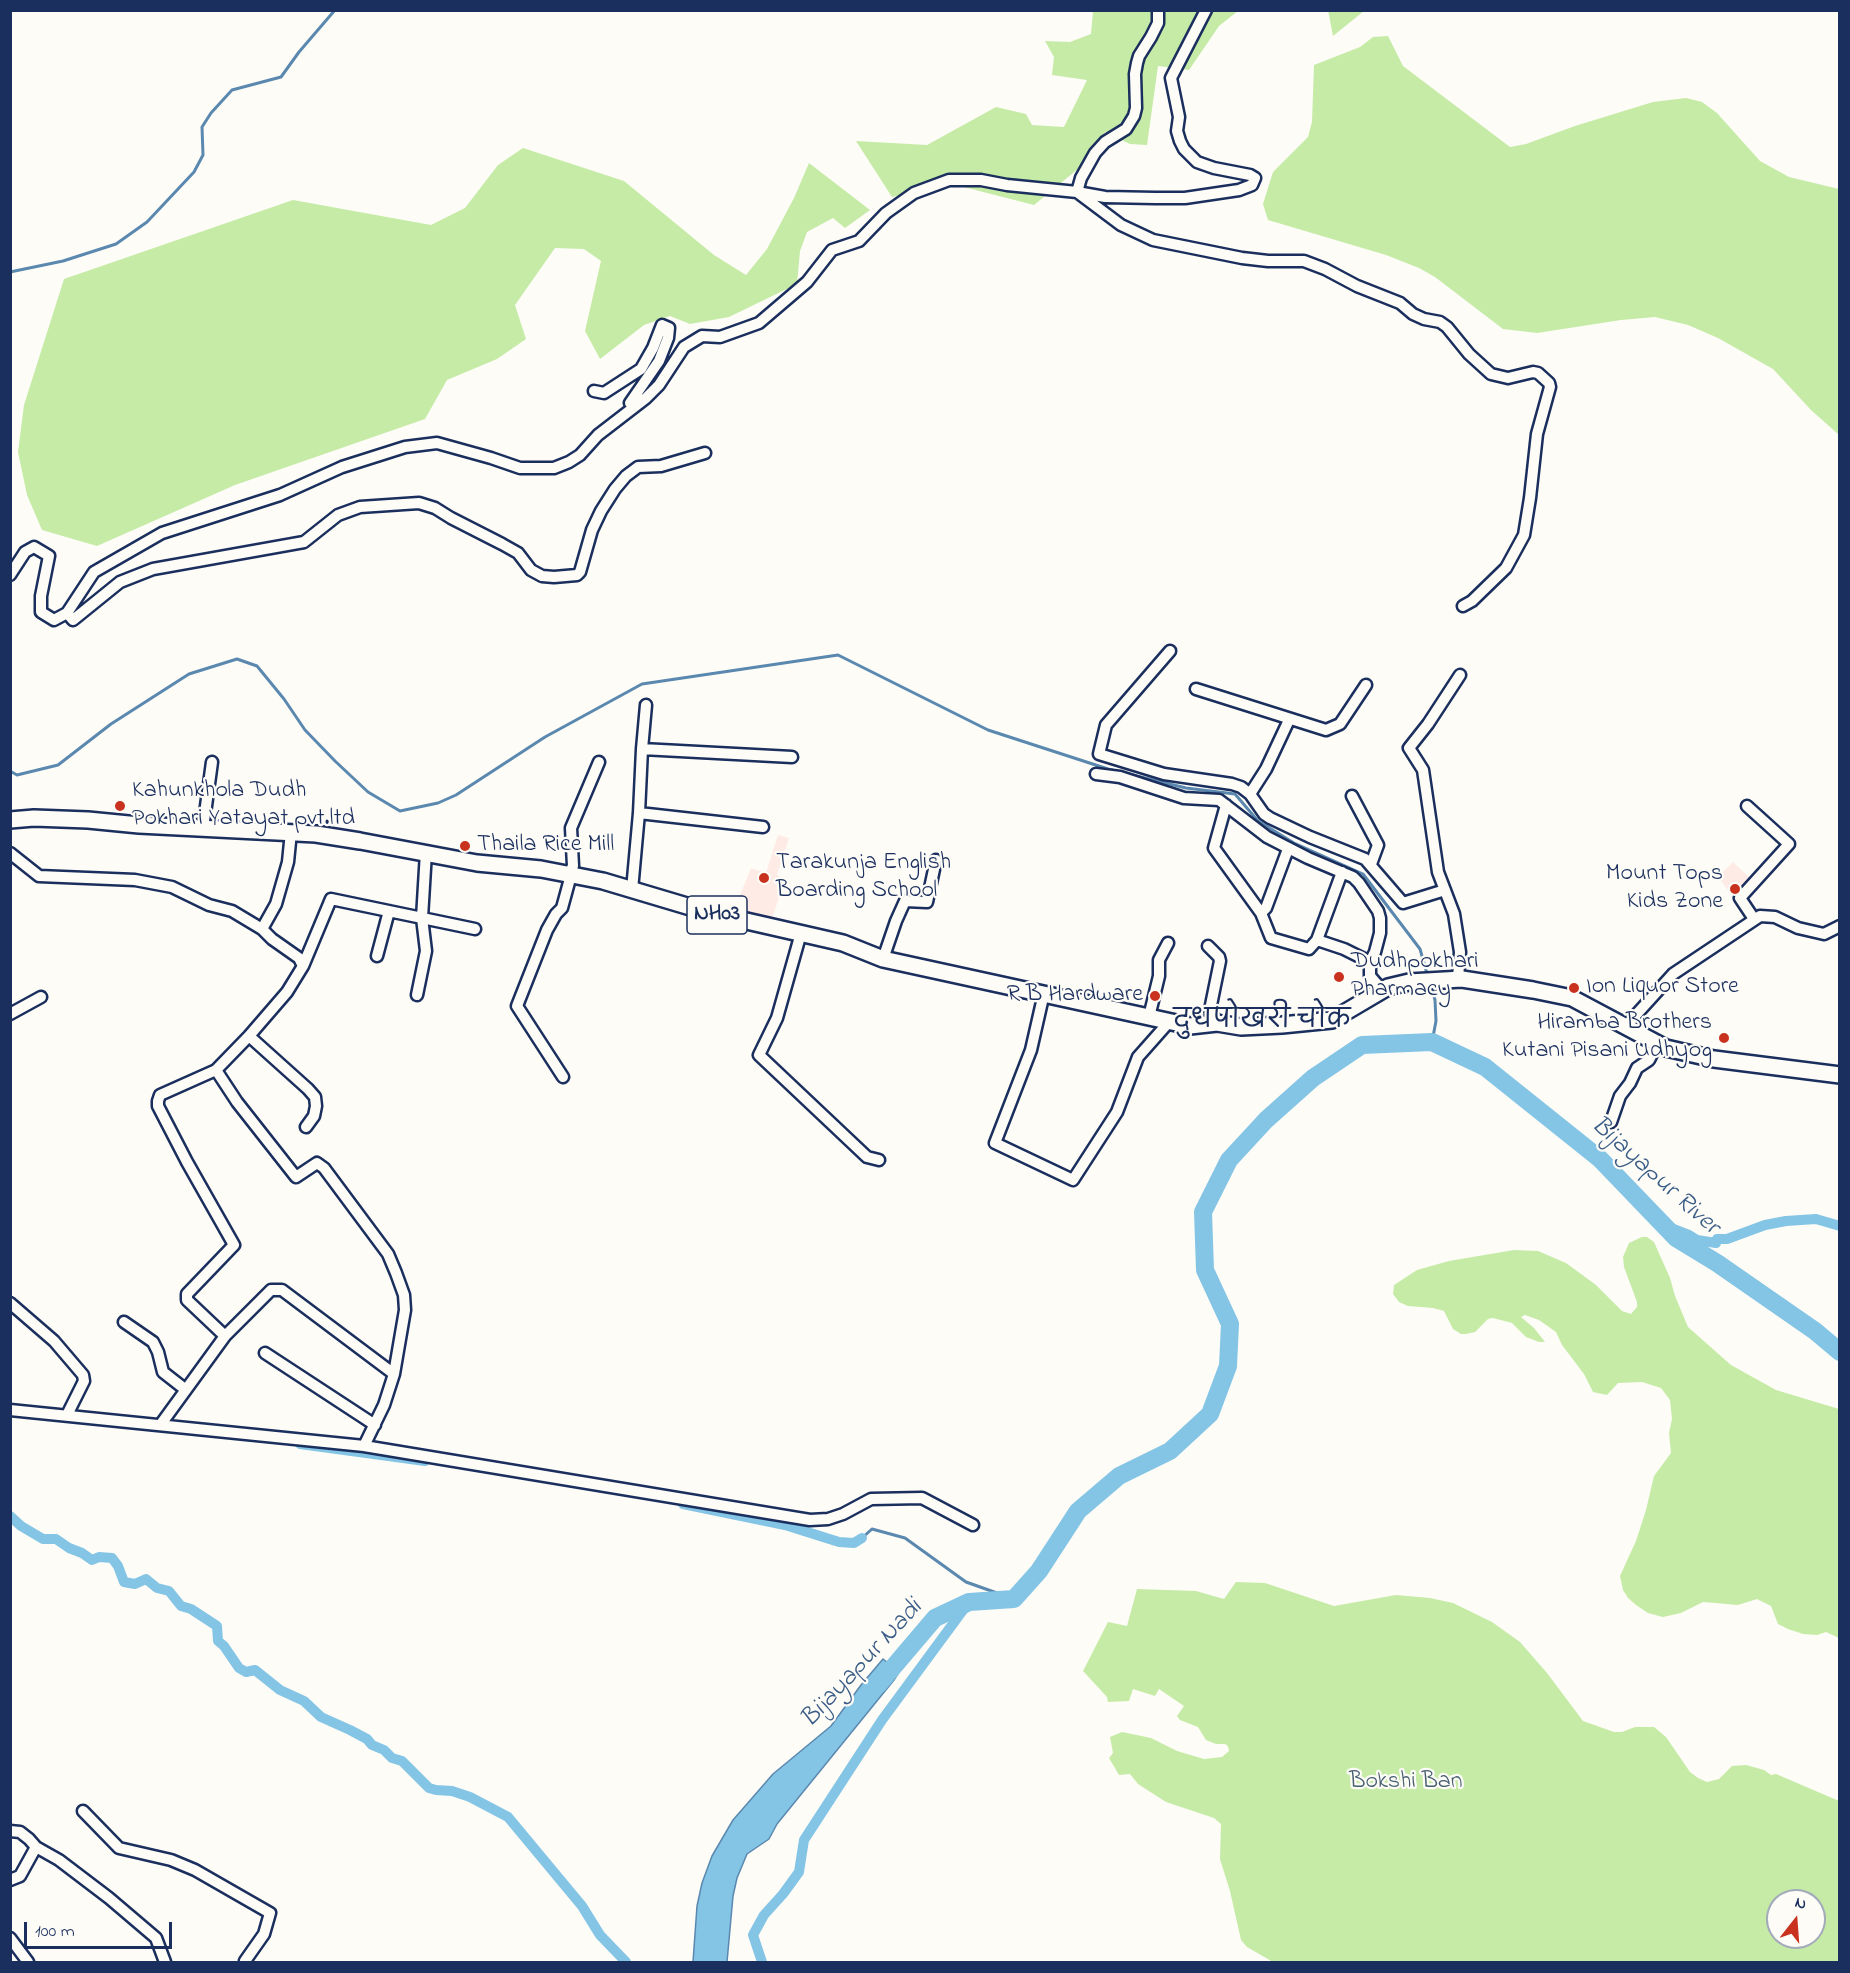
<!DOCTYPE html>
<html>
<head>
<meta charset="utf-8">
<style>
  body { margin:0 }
  #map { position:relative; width:1850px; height:1973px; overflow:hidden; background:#fdfcf7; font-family:"Indie Flower",sans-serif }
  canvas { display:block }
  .frame { position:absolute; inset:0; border:12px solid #1b2f5e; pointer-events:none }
  .north { position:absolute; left:1766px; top:1889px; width:60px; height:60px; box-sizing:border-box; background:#fdfcf7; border:2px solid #a3aaba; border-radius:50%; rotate:17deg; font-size:16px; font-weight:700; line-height:24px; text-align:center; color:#1b2f5e }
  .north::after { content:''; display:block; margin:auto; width:21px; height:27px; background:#c8321e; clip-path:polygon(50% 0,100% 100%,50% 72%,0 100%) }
  .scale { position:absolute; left:24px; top:1922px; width:148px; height:27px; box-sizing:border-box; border:3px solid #1b2f5e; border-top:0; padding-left:8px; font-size:18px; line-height:21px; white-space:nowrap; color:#1b2f5e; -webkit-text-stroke:4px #fdfcf7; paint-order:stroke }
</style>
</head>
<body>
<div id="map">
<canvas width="1850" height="1973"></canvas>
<div class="frame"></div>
<div class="north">N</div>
<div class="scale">100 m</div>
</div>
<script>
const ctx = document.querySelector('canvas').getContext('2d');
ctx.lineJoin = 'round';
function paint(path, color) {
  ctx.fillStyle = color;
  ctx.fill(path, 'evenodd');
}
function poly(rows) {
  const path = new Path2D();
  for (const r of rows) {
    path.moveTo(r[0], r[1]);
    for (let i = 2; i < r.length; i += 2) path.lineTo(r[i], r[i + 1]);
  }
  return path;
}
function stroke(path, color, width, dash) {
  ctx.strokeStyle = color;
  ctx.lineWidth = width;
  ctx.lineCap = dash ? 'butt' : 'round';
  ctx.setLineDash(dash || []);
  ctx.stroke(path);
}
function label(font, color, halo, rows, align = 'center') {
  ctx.font = font + ' "Indie Flower","Playpen Sans Deva",sans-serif';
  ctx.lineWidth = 4.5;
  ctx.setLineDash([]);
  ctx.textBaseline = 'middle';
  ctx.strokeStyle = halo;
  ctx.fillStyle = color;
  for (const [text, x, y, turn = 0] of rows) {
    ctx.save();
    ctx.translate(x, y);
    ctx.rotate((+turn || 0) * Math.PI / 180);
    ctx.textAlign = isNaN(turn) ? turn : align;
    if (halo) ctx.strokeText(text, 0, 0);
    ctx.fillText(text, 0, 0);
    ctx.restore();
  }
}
const built = poly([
  [778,835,789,838,777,875,785,879,771,922,734,910,751,868,766,873],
  [1733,862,1752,880,1734,898,1718,877]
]);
const green = poly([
  [1328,10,1364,10,1364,11,1333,36],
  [1093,11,1238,11,1219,26,1189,70,1158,66,1147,145,1130,144,1105,132,1084,164,1034,205,952,184,892,197,856,141,927,145,996,107,1026,114,1032,125,1064,127,1087,80,1052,75,1054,57,1045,41,1070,42,1091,34],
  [1388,36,1403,66,1510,147,1526,144,1575,126,1653,102,1686,98,1702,102,1717,113,1760,161,1789,177,1839,189,1839,435,1811,410,1773,369,1718,338,1688,325,1655,317,1621,320,1537,333,1503,329,1435,277,1419,268,1386,255,1268,220,1263,204,1273,172,1308,137,1312,122,1314,65,1360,47,1373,37],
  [523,148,624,181,714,255,746,275,767,249,794,198,809,163,870,210,845,228,833,218,807,232,800,251,797,284,729,317,690,324,670,316,644,325,600,359,585,331,601,261,584,249,555,248,515,305,526,339,497,359,447,380,425,419,235,485,97,546,42,530,27,495,18,452,24,405,64,279,293,200,431,225,465,208,498,165],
  [1642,1237,1647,1237,1654,1242,1670,1278,1675,1296,1688,1327,1731,1365,1776,1390,1839,1409,1839,1638,1826,1632,1817,1635,1803,1634,1788,1629,1778,1624,1771,1606,1757,1599,1738,1605,1703,1602,1681,1613,1663,1617,1648,1613,1636,1605,1628,1598,1623,1590,1620,1576,1636,1541,1646,1510,1654,1476,1671,1453,1669,1433,1672,1419,1670,1400,1661,1388,1642,1382,1618,1383,1607,1395,1593,1392,1584,1374,1562,1345,1556,1332,1539,1320,1525,1315,1521,1317,1534,1328,1545,1342,1539,1342,1526,1337,1512,1323,1493,1318,1488,1319,1475,1332,1466,1334,1461,1334,1453,1329,1444,1311,1433,1308,1408,1306,1399,1302,1393,1294,1394,1285,1417,1270,1449,1261,1514,1250,1538,1251,1566,1263,1596,1285,1622,1311,1631,1314,1637,1307,1637,1302,1624,1267,1623,1257,1629,1243],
  [1236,1582,1265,1583,1334,1606,1396,1595,1430,1598,1453,1603,1492,1622,1520,1642,1547,1673,1583,1721,1614,1732,1622,1732,1635,1727,1654,1727,1666,1737,1690,1772,1698,1778,1707,1782,1719,1779,1732,1766,1746,1765,1764,1770,1771,1775,1776,1774,1839,1801,1839,1962,1273,1962,1247,1947,1241,1940,1230,1891,1220,1859,1221,1824,1214,1818,1166,1802,1138,1784,1130,1774,1119,1775,1109,1758,1113,1753,1110,1737,1122,1732,1151,1738,1177,1751,1204,1759,1222,1757,1229,1751,1228,1746,1225,1744,1216,1744,1206,1740,1198,1727,1180,1720,1177,1716,1184,1706,1159,1689,1155,1696,1133,1689,1129,1701,1108,1702,1107,1697,1083,1671,1108,1622,1127,1626,1137,1589,1196,1591,1224,1599],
  [1778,1901,1814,1901,1814,1937,1778,1937]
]);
const water = poly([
  [883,1659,899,1672,894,1680,777,1824,769,1839,747,1854,737,1878,733,1896,727,1962,693,1962,697,1906,702,1883,712,1856,733,1820,773,1774,831,1726,861,1685,883,1659]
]);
const stream = poly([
  [10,272,63,261,116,244,147,222,194,172,203,155,202,127,211,113,232,90,281,77,299,52,335,10],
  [10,771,17,775,58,765,111,724,189,674,237,659,257,666,284,699,305,730,335,761,368,792,400,811,438,803,456,795,545,737,642,684,838,655,988,730,1108,769,1186,788,1235,794,1258,821,1294,843,1363,874,1420,949,1428,977],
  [1431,986,1435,1000,1436,1021,1432,1042],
  [862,1538,872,1529,905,1538,966,1582,1014,1599]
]);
const canal = poly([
  [1663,1225,1689,1235,1697,1240,1716,1243,1717,1239,1727,1239,1765,1225,1786,1221,1816,1219,1840,1226],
  [300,1444,425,1461],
  [683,1504,785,1525,839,1542,854,1543,862,1538],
  [10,1516,21,1526,43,1539,56,1539,69,1548,82,1553,92,1560,99,1557,112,1558,118,1566,124,1582,135,1584,146,1579,157,1588,169,1591,181,1606,191,1609,217,1626,218,1641,224,1646,239,1668,246,1672,255,1670,280,1690,304,1701,321,1717,350,1730,367,1739,372,1745,384,1750,392,1758,402,1761,429,1788,436,1790,452,1791,470,1797,508,1817,582,1906,600,1935,626,1962],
  [762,1962,753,1935,764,1915,783,1894,799,1872,804,1840,882,1720,969,1602]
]);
const river = poly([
  [878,1685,935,1618,969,1602,1014,1599,1039,1571,1078,1511,1119,1476,1170,1451,1210,1414,1228,1366,1230,1324,1205,1270,1203,1212,1229,1160,1266,1120,1313,1078,1362,1045,1432,1042,1485,1067,1600,1159,1676,1238,1717,1263,1815,1331,1840,1352]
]);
const street = poly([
  [1158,10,1158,23,1151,37,1139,56,1137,63,1135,74,1136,108,1134,116,1126,129,1105,142,1095,153,1081,178,1077,192,1121,225,1153,240,1242,258,1268,261,1304,261,1325,269,1357,286,1400,303,1413,314,1424,319,1440,322,1447,327,1469,354,1491,374,1508,378,1533,372,1538,373,1549,383,1550,387,1537,434,1530,498,1524,535,1506,568,1472,601,1463,606],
  [594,391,604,393,641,369,653,348,662,325,669,328,668,338,659,361,630,403,635,406],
  [10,575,25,552,34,547,49,556,41,596,41,612,54,620,67,613,94,572,162,533,280,495,342,467,405,447,437,443,491,458,520,468,554,468,569,462,580,455,598,435,646,398,659,385,684,347,702,336,720,337,759,323,807,282,832,250,859,241,886,213,914,193,949,180,981,180,1007,185,1077,192,1105,197,1155,198,1185,198,1239,190,1252,185,1255,178,1250,175,1214,168,1197,162,1184,149,1180,141,1177,131,1179,117,1171,78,1206,10],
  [67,613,73,620,120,582,153,569,304,542,338,515,360,507,419,503,435,508,451,518,502,544,518,553,531,570,542,576,554,577,577,575,580,572,592,530,601,511,615,489,626,476,638,467,661,466,705,453],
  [1170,651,1106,725,1099,754,1164,774,1232,784,1241,787,1250,794,1264,814,1270,818,1310,837,1365,859,1403,903,1445,890],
  [1196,689,1326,730,1340,724,1366,685],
  [642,749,646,705],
  [1096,774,1120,777,1184,798,1219,800,1267,837,1308,858,1353,877,1359,883,1378,911,1380,918,1380,933,1375,952,1370,962],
  [1250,794,1266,769,1289,720],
  [1352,796,1378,845,1371,864],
  [1226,805,1214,848,1261,913,1271,938,1309,949,1317,940,1344,949,1370,962,1370,976,1382,990],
  [1747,806,1789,844,1740,898,1754,919],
  [639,813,763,827],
  [203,828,212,762],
  [291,832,288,862,276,904,262,929,272,939,299,958,303,966,287,992,249,1036,216,1070,237,1102,296,1177,317,1163,324,1168,388,1254,396,1273,404,1295,405,1310,394,1374,384,1405,364,1446],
  [10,853,39,876,135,880,172,887,209,905,232,911,262,929],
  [569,874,573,866,571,828,599,762],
  [632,890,639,813,642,749,792,757],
  [1261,913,1266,908,1288,849],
  [801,933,777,1018,759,1055,867,1157,879,1160],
  [1317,940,1342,872],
  [1208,946,1219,957,1220,961,1210,1010,1217,1023],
  [377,956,389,911],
  [883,959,896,921,905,901,927,902,936,860],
  [303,966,331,899,475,929],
  [1458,978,1460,952,1454,914,1438,872,1423,770,1409,748,1428,724,1460,675],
  [1044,993,1031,1050,995,1143,1073,1180,1117,1112,1138,1057,1169,1022],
  [417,995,426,951,422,918,426,852],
  [10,1014,41,997],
  [1149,1017,1159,976,1159,960,1168,943],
  [1625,1027,1673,974,1760,916,1775,917,1798,928,1824,934,1840,926],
  [249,1036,308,1089,315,1097,316,1106,314,1116,306,1127],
  [216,1070,160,1095,158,1101,158,1106,187,1162,234,1245,187,1294,187,1300,225,1336,271,1290,282,1290,394,1374],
  [563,1077,517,1006,547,930,556,914,562,908,571,875],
  [1611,1122,1620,1096,1630,1083,1637,1068,1649,1060,1657,1044],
  [10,1303,54,1341,83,1375,84,1381,67,1415],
  [124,1322,153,1342,158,1352,163,1372,186,1390],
  [265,1353,375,1425],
  [10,1410,364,1446,810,1520,828,1519,843,1514,871,1499,922,1498,973,1525],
  [161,1424,225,1336],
  [83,1811,119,1848,171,1860,195,1870,270,1913,264,1934,245,1961,246,1962],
  [10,1831,20,1832,29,1839,36,1847],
  [10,1880,20,1876,36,1847,59,1860,109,1898,156,1938,165,1962],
  [10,1938,28,1962]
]);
const primary = poly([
  [10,820,34,818,88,820,139,825,316,834,360,841,477,863,541,869,603,881,707,912,843,943,883,959,1190,1026,1217,1023,1241,1027,1282,1025,1332,1020,1388,987,1409,982,1462,979,1533,990,1572,998,1666,1048,1714,1059,1840,1075]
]);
const markers = [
  [120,806,6,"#c8321e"],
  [465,846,6,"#c8321e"],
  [764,878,6,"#c8321e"],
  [1735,889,6,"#c8321e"],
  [1339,977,6,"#c8321e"],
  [1574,988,6,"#c8321e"],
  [1155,996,6,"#c8321e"],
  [1724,1038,6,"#c8321e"]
];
const shields = [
  [717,915,60]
];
const shieldNames = [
  ["NH03",717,915]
];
const poiNames = [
  ["Kahunkhola Dudh",132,792],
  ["Pokhari Yatayat pvt.ltd",132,820],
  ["Thaila Rice Mill",477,846],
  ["Tarakunja English",776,864],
  ["Boarding School",776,892],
  ["Mount Tops",1723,875,"right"],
  ["Kids Zone",1723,903,"right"],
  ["Dudhpokhari",1351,963],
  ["Pharmacy",1351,991],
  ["Ion Liquor Store",1586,988],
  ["R B Hardware",1143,996,"right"],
  ["Hiramba Brothers",1712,1024,"right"],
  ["Kutani Pisani Udhyog",1712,1052,"right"]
];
const parkNames = [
  ["Bokshi Ban",1406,1783]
];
const neighbourhoodNames = [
  ["दुधपोखरी चोक",1262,1023]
];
const waterNames = [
  ["Bijayapur River",1654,1177,42],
  ["Bijayapur Nadi",863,1665,-47]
];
paint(built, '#feebe5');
paint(green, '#c6eba6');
paint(water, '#84c4e5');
stroke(water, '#5a88af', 1.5);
stroke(stream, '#5a88af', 3);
stroke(canal, '#84c4e5', 10);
stroke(river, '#84c4e5', 18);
stroke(street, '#1b2f5e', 15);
stroke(primary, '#1b2f5e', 20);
stroke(street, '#fdfcf7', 10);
stroke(primary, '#fdfcf7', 15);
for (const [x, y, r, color] of markers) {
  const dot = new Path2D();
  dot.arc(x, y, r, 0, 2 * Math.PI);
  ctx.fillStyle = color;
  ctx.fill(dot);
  stroke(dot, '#fdfcf7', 2);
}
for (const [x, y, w] of shields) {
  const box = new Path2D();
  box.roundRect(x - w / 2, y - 19, w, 38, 4.5);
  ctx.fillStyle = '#fdfcf7';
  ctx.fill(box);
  stroke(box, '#1b2f5e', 1.5);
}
label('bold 22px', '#1b2f5e', null, shieldNames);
label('24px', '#1b2f5e', '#fdfcf7', poiNames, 'left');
label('24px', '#465e70', '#fdfcf7', parkNames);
label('26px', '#1b2f5e', '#fdfcf7', neighbourhoodNames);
label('italic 26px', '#3a5c86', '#fdfcf7', waterNames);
</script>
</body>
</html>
